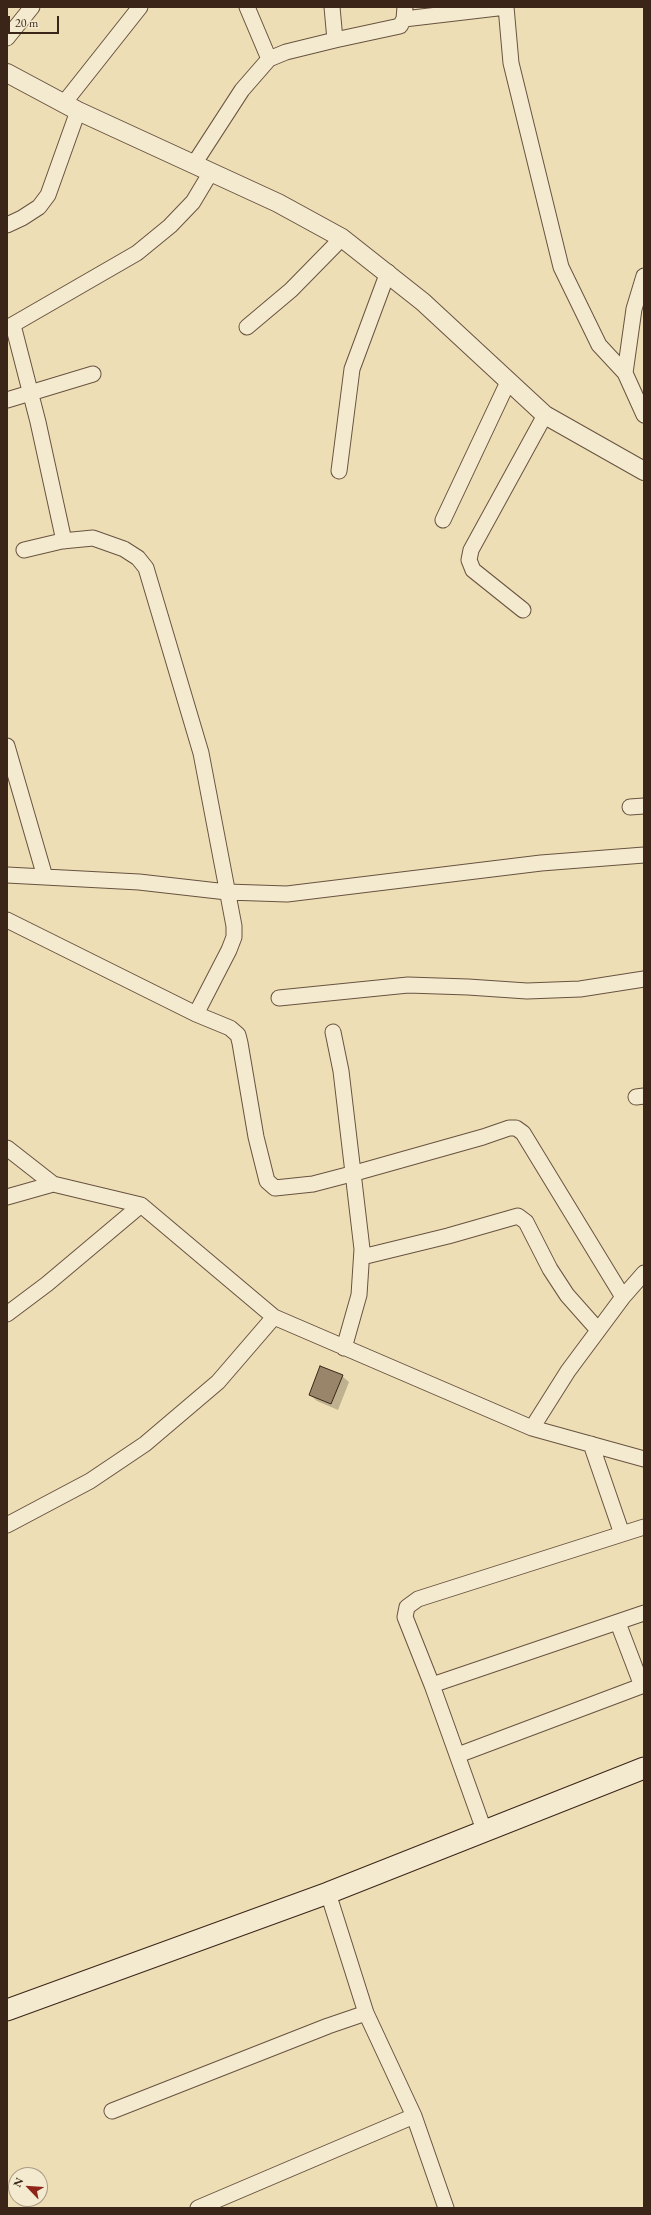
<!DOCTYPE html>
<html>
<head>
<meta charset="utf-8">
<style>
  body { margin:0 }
  #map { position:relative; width:651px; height:2215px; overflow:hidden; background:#eedeb5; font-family:"EB Garamond",serif }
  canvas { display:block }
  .frame { position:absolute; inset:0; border:8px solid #3b2519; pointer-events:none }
  .north { position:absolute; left:8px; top:2167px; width:40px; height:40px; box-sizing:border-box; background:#f4eacf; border:1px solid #aa9b86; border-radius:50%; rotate:295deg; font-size:11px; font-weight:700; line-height:16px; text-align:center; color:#3b2519 }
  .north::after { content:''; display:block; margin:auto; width:14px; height:18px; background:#8f2418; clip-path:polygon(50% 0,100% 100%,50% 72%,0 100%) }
  .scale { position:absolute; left:8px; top:16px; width:51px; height:18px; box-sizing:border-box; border:2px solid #3b2519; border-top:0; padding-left:5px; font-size:12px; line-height:14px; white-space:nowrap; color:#3b2519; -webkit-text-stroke:3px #f4eacf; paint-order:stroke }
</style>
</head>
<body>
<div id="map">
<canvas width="651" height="2215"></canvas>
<div class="frame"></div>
<div class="north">N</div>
<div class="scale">20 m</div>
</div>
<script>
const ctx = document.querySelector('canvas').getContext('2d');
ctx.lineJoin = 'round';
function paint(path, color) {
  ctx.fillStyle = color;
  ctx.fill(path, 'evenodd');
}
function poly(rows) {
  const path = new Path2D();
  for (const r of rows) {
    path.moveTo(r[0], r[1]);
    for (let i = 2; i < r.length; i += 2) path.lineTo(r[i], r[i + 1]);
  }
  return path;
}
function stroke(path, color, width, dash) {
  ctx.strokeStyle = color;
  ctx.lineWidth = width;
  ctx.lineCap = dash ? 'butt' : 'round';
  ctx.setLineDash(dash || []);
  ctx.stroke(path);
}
const shadow = poly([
  [342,1376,349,1382,338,1410,317,1401,310,1395]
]);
const building = poly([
  [320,1366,343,1375,331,1404,309,1395,320,1366]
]);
const minor = poly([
  [247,7,269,59],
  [332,7,335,40,400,26,404,19,405,7],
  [506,7,511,63,561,267,599,345,625,373],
  [404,19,506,7],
  [7,38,32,7],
  [64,103,140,7],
  [194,164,242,90,269,59,286,52,335,40],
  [7,225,22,218,39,207,48,195,78,111],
  [644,276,634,309,625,373,644,415],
  [13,325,38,422,64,541],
  [247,327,291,290,342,238],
  [7,328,137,253,170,226,193,202,211,172],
  [7,400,93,374],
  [339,471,352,369,388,272],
  [443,520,508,382],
  [24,550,62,541,93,538,124,549,138,558,146,568,201,753,234,926,234,937,229,950,196,1014],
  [523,610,473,570,469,560,471,550,545,415],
  [7,746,45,877],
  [630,807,644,806],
  [7,875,139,882,227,892,287,894,541,863,644,855],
  [7,920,196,1014,230,1028,238,1035,240,1043,256,1137,267,1181,275,1188,313,1184,355,1173,483,1137,509,1128,516,1128,523,1133,623,1297],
  [279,998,408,985,468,987,527,991,580,989,644,979],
  [333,1032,341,1071,362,1249,359,1295,344,1348],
  [636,1097,644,1096],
  [7,1148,53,1184,141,1205,274,1317,532,1428,644,1459],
  [7,1197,53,1184],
  [362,1257,448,1236,518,1216,526,1222,550,1269,567,1295,598,1330],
  [7,1314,47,1284,141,1205],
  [532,1428,568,1371,623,1297,644,1273],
  [591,1444,622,1534],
  [7,1525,90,1481,145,1444,218,1382,274,1317],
  [618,1623,642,1686],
  [432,1685,644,1613],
  [458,1755,644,1685],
  [484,1830,432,1685,405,1617,407,1607,418,1599,644,1527],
  [328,1893,366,2013,414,2116,446,2208],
  [112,2111,328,2026,366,2013],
  [198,2208,414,2116]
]);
const tertiary = poly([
  [7,73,78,111,278,203,342,238,423,302,545,415,644,471]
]);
const secondary = poly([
  [7,2010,328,1893,644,1768]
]);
paint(shadow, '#0003');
paint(building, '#98856a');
stroke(building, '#3b2519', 1);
stroke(minor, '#685340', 17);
stroke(tertiary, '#685340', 20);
stroke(secondary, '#3b2519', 23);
stroke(minor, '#f4eacf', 15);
stroke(tertiary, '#f4eacf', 18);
stroke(secondary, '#f4eacf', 21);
</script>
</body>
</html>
